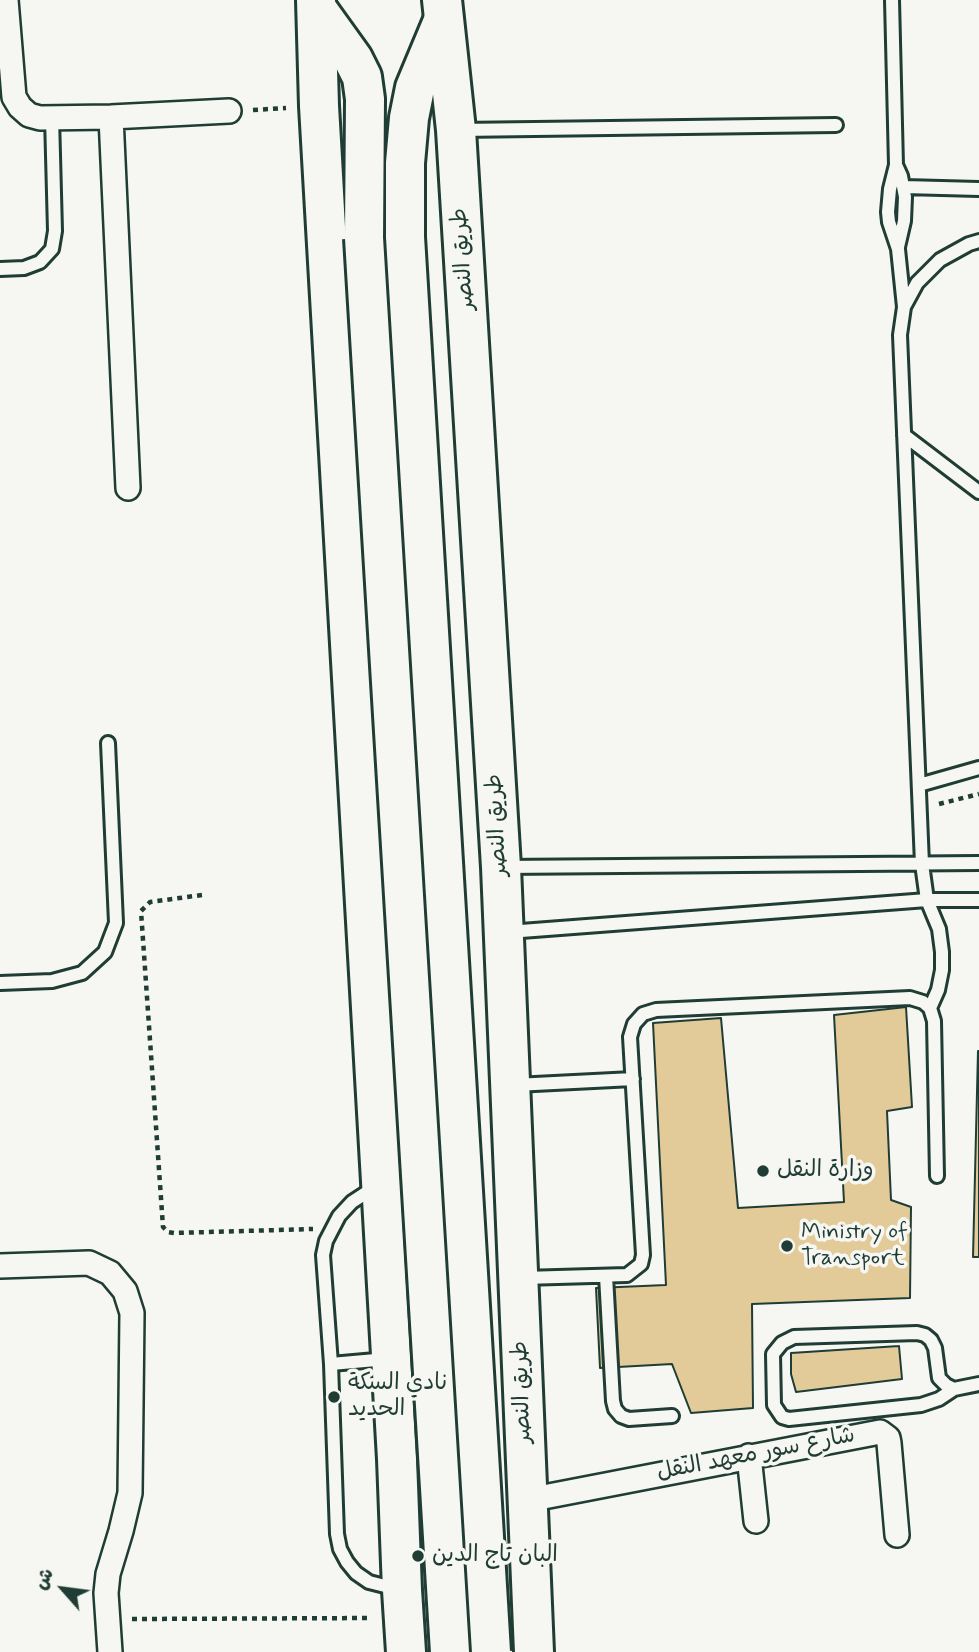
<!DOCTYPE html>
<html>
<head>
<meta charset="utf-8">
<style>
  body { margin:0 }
  #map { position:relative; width:979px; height:1652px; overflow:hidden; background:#f6f6f2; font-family:Mynerve,"Playpen Sans Arabic",sans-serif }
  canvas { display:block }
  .north { position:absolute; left:28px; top:1554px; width:70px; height:70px; -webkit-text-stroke:5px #f6f6f2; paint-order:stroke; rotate:298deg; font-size:19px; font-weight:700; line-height:28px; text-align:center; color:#1f3d34 }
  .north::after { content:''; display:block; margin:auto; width:24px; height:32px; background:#1f3d34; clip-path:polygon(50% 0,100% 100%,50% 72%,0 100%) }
</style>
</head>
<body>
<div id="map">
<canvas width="979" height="1652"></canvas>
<div class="north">ش</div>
</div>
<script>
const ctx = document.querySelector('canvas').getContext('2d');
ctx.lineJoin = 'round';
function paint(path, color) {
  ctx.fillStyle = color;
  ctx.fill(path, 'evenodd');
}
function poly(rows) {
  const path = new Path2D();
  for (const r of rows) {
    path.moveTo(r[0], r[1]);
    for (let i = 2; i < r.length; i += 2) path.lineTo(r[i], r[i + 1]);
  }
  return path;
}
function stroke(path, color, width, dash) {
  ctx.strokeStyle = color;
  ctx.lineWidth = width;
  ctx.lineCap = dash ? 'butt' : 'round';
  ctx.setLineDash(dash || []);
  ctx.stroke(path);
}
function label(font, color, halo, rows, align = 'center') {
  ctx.font = font + ' Mynerve,"Playpen Sans Arabic",sans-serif';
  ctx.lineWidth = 7;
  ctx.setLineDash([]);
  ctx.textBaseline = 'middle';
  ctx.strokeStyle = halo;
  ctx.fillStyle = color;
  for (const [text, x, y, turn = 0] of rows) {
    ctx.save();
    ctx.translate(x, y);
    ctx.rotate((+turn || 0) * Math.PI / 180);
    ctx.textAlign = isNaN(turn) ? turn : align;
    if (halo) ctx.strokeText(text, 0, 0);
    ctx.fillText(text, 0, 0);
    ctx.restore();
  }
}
const building = poly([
  [906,1007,912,1107,887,1111,891,1200,911,1207,910,1298,752,1304,753,1408,691,1413,672,1364,600,1368,596,1288,666,1285,653,1023,721,1018,738,1208,844,1202,834,1015,906,1007],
  [978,1051,979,1051,979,1257,973,1257,978,1051],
  [899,1346,902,1379,796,1392,791,1374,791,1353,899,1346]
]);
const path = poly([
  [253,110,286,108],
  [939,804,979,794],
  [202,895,150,902,141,911,163,1227,168,1232,174,1233,313,1229],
  [132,1619,372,1618]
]);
const service = poly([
  [892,0,896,165,890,189,888,212,889,222,898,249,904,307],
  [459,130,836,125],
  [896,165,901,176,905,197,904,221,898,247],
  [904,187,979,189],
  [0,269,24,268,40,262,52,249,55,231,52,117],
  [904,435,979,492],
  [919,785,979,768],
  [503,867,979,863],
  [508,932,927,900,979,900],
  [0,983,52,981,82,973,105,952,116,923,108,743],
  [930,1008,938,990,942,970,942,952,939,929,927,900,922,864,900,335,904,307,917,283,940,260,969,244,979,241],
  [515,1085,633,1079],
  [375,1187,352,1202,339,1216,326,1241,323,1255,331,1364,337,1534,340,1549,347,1562,356,1573,369,1582,397,1589],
  [606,1276,613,1401,615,1409,621,1416,629,1419,672,1416],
  [523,1278,627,1275,641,1264,643,1255,630,1037,634,1024,643,1014,656,1010,910,998,923,1002,930,1008,934,1021,937,1176],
  [331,1364,387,1359],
  [954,1389,946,1385,939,1378,935,1348,931,1340,925,1335,917,1333,794,1337,782,1343,773,1354,774,1405,782,1417,789,1419,921,1405,939,1399,954,1389,979,1384]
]);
const minor = poly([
  [6,0,14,97,20,107,29,115,40,118,111,117,229,111],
  [111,117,128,488],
  [0,1266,89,1263,110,1273,125,1291,132,1313,130,1493,121,1531,108,1574,106,1593,110,1652],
  [749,1456,756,1521],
  [528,1500,880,1432,888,1438,889,1443,897,1535]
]);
const trunk = poly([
  [316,0,319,106,397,1459,402,1590,406,1652],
  [442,0,456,130,501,867,534,1652]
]);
const motorway = poly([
  [317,9,353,59,362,77,365,99,364,238],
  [405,237,405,163,409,118,415,88,443,21]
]);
const motorwayBridge = poly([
  [405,237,491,1652],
  [364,238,450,1652]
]);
const markers = [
  [763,1171,7,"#1f3d34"],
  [787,1246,7,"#1f3d34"],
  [334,1397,7,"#1f3d34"],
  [418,1556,7,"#1f3d34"]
];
const streetNames = [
  ["طريق النصر",464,259,-94],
  ["طريق النصر",498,825,-93],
  ["طريق النصر",523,1392,-92],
  ["شارع سور معهد النقل",756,1455,-11]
];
const poiNames = [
  ["وزارة النقل",777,1171],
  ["Ministry of",801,1233],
  ["Transport",801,1259],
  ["نادي السكة",348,1384],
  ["الحديد",348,1410],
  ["البان تاج الدين",432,1556]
];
paint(building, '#e3ca99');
stroke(building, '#1f3d34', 2);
stroke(service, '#1f3d34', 18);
stroke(minor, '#1f3d34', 28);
stroke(trunk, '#1f3d34', 44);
stroke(motorway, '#1f3d34', 44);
stroke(path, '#1f3d34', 4.5, [5, 5]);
stroke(service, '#f6f6f2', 12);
stroke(minor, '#f6f6f2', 23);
stroke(trunk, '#f6f6f2', 38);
stroke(motorway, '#f6f6f2', 38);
stroke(motorwayBridge, '#1f3d34', 44, []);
stroke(motorwayBridge, '#f6f6f2', 38);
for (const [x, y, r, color] of markers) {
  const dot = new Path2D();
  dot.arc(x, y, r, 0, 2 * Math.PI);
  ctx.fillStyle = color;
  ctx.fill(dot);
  stroke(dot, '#f6f6f2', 2.5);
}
label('23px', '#1f3d34', '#f6f6f2', streetNames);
label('23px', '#1f3d34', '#f6f6f2', poiNames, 'left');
</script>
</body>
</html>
